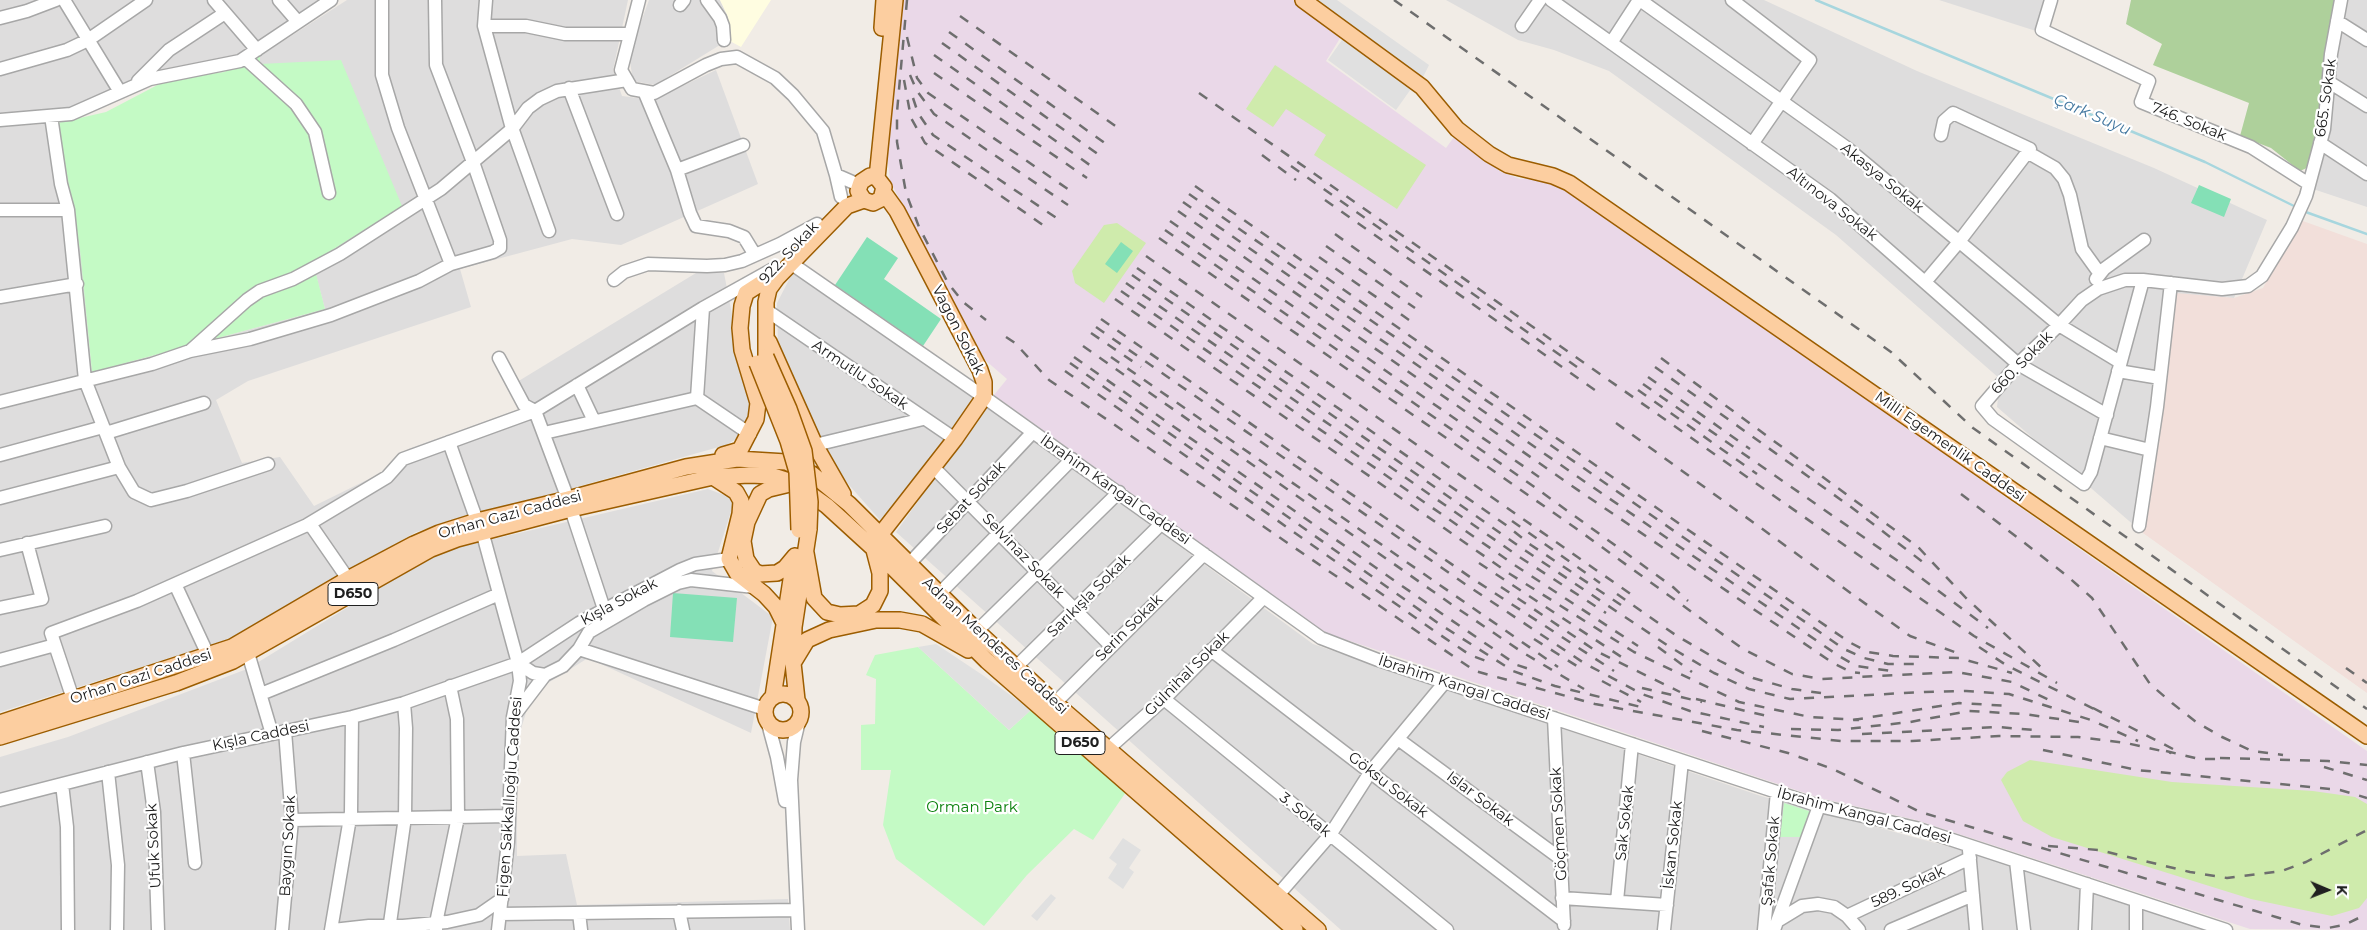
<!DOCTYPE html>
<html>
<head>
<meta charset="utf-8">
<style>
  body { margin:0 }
  #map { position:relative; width:2367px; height:930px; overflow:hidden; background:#f1ece6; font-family:Montserrat,sans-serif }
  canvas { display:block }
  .north { position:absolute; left:2302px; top:865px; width:50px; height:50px; -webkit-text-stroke:4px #fff; paint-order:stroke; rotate:91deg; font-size:14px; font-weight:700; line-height:20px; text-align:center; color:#202020 }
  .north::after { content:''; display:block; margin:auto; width:18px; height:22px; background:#202020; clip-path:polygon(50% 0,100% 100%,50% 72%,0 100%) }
</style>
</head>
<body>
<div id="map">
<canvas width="2367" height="930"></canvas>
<div class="north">K</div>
</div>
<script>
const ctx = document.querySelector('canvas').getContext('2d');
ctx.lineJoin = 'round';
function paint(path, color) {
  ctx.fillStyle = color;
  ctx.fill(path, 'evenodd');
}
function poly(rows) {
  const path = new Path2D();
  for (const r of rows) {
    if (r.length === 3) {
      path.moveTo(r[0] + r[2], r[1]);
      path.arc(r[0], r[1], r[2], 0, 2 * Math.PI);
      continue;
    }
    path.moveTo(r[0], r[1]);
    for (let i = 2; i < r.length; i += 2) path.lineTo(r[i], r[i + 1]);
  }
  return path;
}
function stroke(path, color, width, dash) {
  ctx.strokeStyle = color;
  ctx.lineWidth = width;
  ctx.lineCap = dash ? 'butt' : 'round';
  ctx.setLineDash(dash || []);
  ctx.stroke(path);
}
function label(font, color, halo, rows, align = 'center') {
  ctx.font = font + ' Montserrat,sans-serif';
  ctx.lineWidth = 4.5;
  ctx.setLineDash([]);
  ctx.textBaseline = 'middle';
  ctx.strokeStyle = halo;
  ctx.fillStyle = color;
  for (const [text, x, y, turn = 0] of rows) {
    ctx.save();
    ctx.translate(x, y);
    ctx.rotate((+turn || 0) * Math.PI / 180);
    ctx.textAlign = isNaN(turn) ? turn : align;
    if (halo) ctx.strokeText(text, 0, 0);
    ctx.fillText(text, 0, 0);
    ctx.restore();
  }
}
const residential = poly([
  [0,0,318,0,240,54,165,69,72,107,0,113],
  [347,0,628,0,613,70,622,96,653,100,716,70,758,184,621,245,572,239,460,269,471,307,248,381,216,400,242,463,280,457,314,506,381,473,408,449,530,405,517,382,696,273,724,273,738,346,753,405,743,435,726,445,416,532,232,638,0,712,0,127,58,123,81,250,92,372,325,309,260,64,260,56],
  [649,0,720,0,728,17,728,40,655,85,633,81,629,55],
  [1446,0,1764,0,1917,71,2154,168,2267,220,2234,298,2176,294,2143,533,1997,407,2000,379,1836,235,1609,71,1554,50,1518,40],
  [1939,0,2047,0,2036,31],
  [2345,0,2367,0,2367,207,2313,189],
  [794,270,978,399,880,520,834,468,778,346,777,303],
  [987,405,1313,644,1761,796,1954,848,2208,930,1341,930,896,532],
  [708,489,735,499,712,571,773,617,751,733,588,658,532,693,517,742,517,856,566,854,577,905,788,899,790,930,0,930,0,757,68,737,247,669,438,552]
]);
const industrial = poly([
  [902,0,1294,0,1342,35,1326,61,1446,148,1454,137,1501,172,1520,179,1538,178,1577,196,2367,751,2367,930,2250,929,1916,820,1820,798,1326,633,994,395,1007,379,985,360,890,181,887,153]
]);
const education = poly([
  [720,0,771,0,741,47,728,40,728,17]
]);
const military = poly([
  [2300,220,2367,244,2367,693,2143,533,2176,293,2234,298,2263,288]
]);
const grass = poly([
  [1275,65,1426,165,1397,209,1314,155,1326,135,1286,109,1273,127,1246,109],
  [1117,223,1146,243,1104,303,1075,283,1072,271,1104,225],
  [2030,760,2172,782,2313,791,2355,797,2367,804,2367,898,2359,908,2332,916,2251,899,2052,837,2023,821,2001,780,2007,772]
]);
const forest = poly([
  [2131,0,2334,0,2323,111,2311,166,2300,171,2271,148,2240,136,2249,103,2153,65,2162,44,2126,24]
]);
const park = poly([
  [260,56,260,64,341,60,402,206,313,262,325,309,92,372,80,250,58,123,106,112,167,80,224,72],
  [918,647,1009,730,1031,710,1126,792,1093,840,1074,829,1027,875,984,926,896,859,883,825,891,770,861,770,861,725,875,724,876,679,866,675,875,655],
  [1784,803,1809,811,1811,821,1805,837,1780,837]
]);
const pitch = poly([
  [2199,185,2231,199,2224,217,2191,203],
  [867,237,898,258,884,279,941,319,923,346,835,285],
  [1121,242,1133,251,1117,273,1105,264],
  [673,593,737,598,733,642,670,637]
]);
const parking = poly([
  [1311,0,1337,0,1429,65,1423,77,1417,76],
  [1344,37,1413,86,1396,110,1328,60],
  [936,644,984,676,1031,710,1009,730,918,647],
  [1123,838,1141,850,1129,868,1134,872,1123,889,1108,878,1117,864,1109,858],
  [1051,894,1056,898,1037,921,1031,916]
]);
const stream = poly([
  [1816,0,2205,162,2296,207],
  [2303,211,2367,234]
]);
const minor = poly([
  [64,0,120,92],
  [214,0,257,50],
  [279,0,298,22],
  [382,0,382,75,398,128,451,264],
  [486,0,484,26,511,125,549,231],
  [639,0,621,70,632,89,654,93,706,65,721,59,737,57,775,78,793,95,823,131,836,175,859,185],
  [707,0,720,18,723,26,724,40],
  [1551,0,1830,199,2018,364,2107,415],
  [1640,0,1847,148,2059,325,2120,362],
  [1732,0,1810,60,1752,144],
  [2051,0,2042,30,2149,81,2141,102,2251,147,2309,184],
  [680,5,684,0],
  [0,18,27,11,56,0],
  [2337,21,2367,40],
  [484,26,526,26,565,34,630,34],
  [1522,26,1540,0],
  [1611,43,1639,0],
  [245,58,296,104,315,132,329,193],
  [0,69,67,50,88,40,146,0],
  [138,81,169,50,225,13],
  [2329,82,2367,106],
  [569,88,617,214],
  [644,91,677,170,690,213,696,226,729,231,744,237,755,255],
  [51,116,61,184,68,210,85,380,119,467,134,492,151,500,187,491,268,464],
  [0,120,71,114,150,79,240,61,331,0],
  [2320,143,2367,174],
  [2027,152,2055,168,2064,179,2070,195,2082,249,2100,274],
  [677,170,743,145],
  [836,175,841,197],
  [0,210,68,210],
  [792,264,984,397,1321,638,1378,660,1819,806,1916,828,2226,930],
  [2096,279,2104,269,2144,240],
  [614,280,624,272,648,264,707,266,725,265,742,261,780,244,817,224],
  [2143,280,2091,472,2084,484,1993,419,1982,406,2018,364,2059,325,2082,300,2098,289,2125,280,2143,280,2222,289,2248,286,2262,276,2292,227,2306,196,2324,129,2331,54,2341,0],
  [1926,281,1958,243,2030,149,1953,113,1944,121,1941,135],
  [0,297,77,284],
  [703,308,697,398,750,434],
  [766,310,955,439],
  [190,351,247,300,260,291,293,279,340,254,441,189,512,129,528,108,540,99,557,91,627,80],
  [499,358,524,405,535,411,568,499],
  [2118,371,2160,378],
  [577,385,594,421],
  [0,402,152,364,190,351,250,339,331,315,419,281,451,264,493,252,500,248,500,240,473,162,436,65,435,0],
  [106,433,204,403],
  [544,433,697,398],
  [2100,438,2150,450],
  [449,442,477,521],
  [815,445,923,419],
  [0,455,103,427],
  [933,467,1111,646],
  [0,498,119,467],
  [571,509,604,609],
  [310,524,348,579],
  [2139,526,2157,407,2171,283],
  [482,531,518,663,520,681,513,717,508,842,498,930],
  [0,550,105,526],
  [909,564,1033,432],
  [175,584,208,655],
  [939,594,1072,459],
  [0,608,42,599,27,543],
  [977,631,1119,492],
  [55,645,73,699],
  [579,649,765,709],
  [1211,650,1564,921],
  [248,653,272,734],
  [0,660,55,645,51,633,137,601,307,525,387,477,403,459,535,411,703,308,773,269],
  [518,663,533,673,545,675],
  [1016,667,1161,524],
  [261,694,394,640,499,594],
  [1164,699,1447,930],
  [1055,703,1204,554],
  [513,717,545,675,563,666,579,649,589,632,644,600,678,583,691,580,754,587],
  [1554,718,1564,925],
  [767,720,777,757,785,801],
  [1398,739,1561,859],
  [1108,749,1164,699,1264,597],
  [183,753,195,863],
  [147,762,154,812,158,930],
  [108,772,118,865,117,930],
  [62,784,67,827,68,930],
  [0,800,183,753,352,717,404,703,518,663,579,623,680,570,695,564,729,559],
  [292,820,509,816],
  [1969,850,1976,930],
  [2016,861,2024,930],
  [1278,895,1330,835,1371,771,1445,682],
  [1562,898,1667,905],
  [1617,901,1632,744],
  [679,911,683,930],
  [579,913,581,930],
  [500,914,797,910],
  [1847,916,1970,858],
  [1779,920,1802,906,1818,904,1834,907,1847,916,1859,930],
  [282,930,292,820,285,731],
  [331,930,351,812,352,717],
  [333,930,369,926,403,926,447,922,479,915,502,899],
  [389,930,405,817,406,728,404,703],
  [436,930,436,923,458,817,457,719,450,686],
  [798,930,791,780,794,742,800,717],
  [1664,930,1682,761],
  [1764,930,1777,792],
  [1774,930,1819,806],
  [1891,930,1973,895],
  [2085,930,2087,884],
  [2136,930,2136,901]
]);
const major = poly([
  [1303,0,1422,87,1457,129,1489,154,1508,165,1553,176,1569,183,2367,736],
  [882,28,884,0],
  [877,178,895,0],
  [769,342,815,445,843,494],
  [766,357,766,302,769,289,777,278,847,206,864,200,873,203,881,199,884,187,877,178,870,176,861,182,858,191,864,200],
  [723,455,740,450,756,419,758,403,742,350,740,328,742,306,746,293,760,284],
  [713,477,736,492,741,501,740,514,729,559,737,573,764,594,776,607,784,623],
  [794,483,769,489,760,494,747,522,743,541,746,559,754,571,760,574,777,573,785,568,795,556],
  [880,535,955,439,984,397,984,382,980,370,897,211,884,193],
  [806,553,814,598,827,612,840,615,859,614,873,605,880,591,880,573,874,550],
  [793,663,807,640,829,630,876,620,900,620,922,624,968,650],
  [783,712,18],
  [773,697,792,573],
  [797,700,793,663,794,627,809,529],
  [0,723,232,647,348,579,414,544,439,533,477,521,568,499,686,467,737,459,786,462,812,474,849,504,977,631,1055,703,1318,930],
  [0,737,176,683,233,661,431,549,457,539,571,509,713,477,749,475,773,476,795,483,827,506,873,548,987,661,1295,930]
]);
const rail = poly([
  [907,0,897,112,897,142,906,193,919,227,948,283,963,302,986,320],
  [1394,0,1891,352,1973,428,2367,709],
  [960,16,1121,130],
  [949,32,1109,146],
  [907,37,917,78,928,93,1075,194],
  [942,43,1102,157],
  [934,55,1094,168],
  [934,73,1087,178],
  [910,75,917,91,934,114,1068,205],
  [904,80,911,118,925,143,1050,230],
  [1199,93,1974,636,2057,683],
  [913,98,918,113,933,135,1058,219],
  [1262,155,1296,180],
  [1291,166,1577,367],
  [1195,186,1849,642,1868,652,1893,656,1959,658,2012,673],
  [1189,194,1844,649,1864,658,1888,664,1922,664],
  [1325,200,1599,393],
  [1183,202,1578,477,1839,656,1856,666,1891,671],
  [1178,211,1572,486,1833,663,1851,672,1860,673],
  [1170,221,1539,477],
  [1165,230,1533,486,1673,587,1688,601],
  [1335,234,1422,297],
  [1159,238,1574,527,1743,649,1792,674,1821,679,1957,672,2012,682,2053,702],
  [1326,246,1415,308],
  [1146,256,1632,595],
  [1319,257,1409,320],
  [1137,268,1506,525,1531,545,1621,605],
  [1132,275,1526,551,1670,647,1714,673,1749,689,1790,699,1925,692,1966,691,2009,694,2091,720,2138,741],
  [1126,283,1521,558,1606,613],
  [1121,291,1516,566,1638,646],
  [1115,299,1510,574,1634,652,1739,702,1810,717,1859,720],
  [1101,319,1470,577,1614,671],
  [1096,327,1465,584,1584,663,1642,694,1690,711,1764,727],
  [1091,333,1141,367],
  [1006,337,1015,343,1049,380,1475,671,1595,704,1737,730,1841,741,1912,741,1999,736,2078,737,2126,743,2171,753],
  [1083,346,1451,604,1522,652,1584,689],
  [1074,357,1438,611,1517,665,1532,670],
  [1111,357,1558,667],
  [1661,358,1918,547,1966,598,2044,670],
  [1070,363,1438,623,1513,671,1555,686,1641,707],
  [1655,367,1851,507,1928,566],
  [1065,371,1433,630,1470,655,1489,662],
  [1648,377,1750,449],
  [1643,384,1908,568,1988,628],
  [1638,390,1757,474],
  [1616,423,1910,636,1963,655],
  [1961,494,2066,575,2092,598,2150,684,2172,703,2196,722,2222,737,2252,751,2283,755],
  [1512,521,1600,583],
  [1479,563,1623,658],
  [1501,587,1596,651,1680,692],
  [1617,594,1677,636,1720,661,1753,678,1792,689,1821,693],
  [1534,639,1580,668],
  [1658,647,1692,672],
  [1979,647,2006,665,2098,711],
  [2346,668,2367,683],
  [1602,681,1641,702],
  [1642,688,1702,702],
  [1696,699,1771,717],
  [2093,708,2173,749],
  [1853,720,1959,703,2011,706],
  [1791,729,1838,730,1910,722,1969,711,2024,714,2079,722],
  [1702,731,1788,753,1833,769,1920,812,2276,917,2303,925,2328,928,2344,925,2367,914],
  [1862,734,1998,727,2034,730],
  [2043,750,2137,770,2340,790,2367,798],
  [2166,751,2199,759,2225,759],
  [2220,758,2328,761,2367,765],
  [2324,767,2367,780],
  [2048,846,2099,850,2190,872,2227,878,2282,871,2306,862,2367,830]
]);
const majorBridge = poly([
  [766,357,789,409,804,451,810,502,809,529],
  [757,363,788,441,797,472,799,530]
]);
const shields = [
  [353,594,50],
  [1080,743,50]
];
const shieldNames = [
  ["D650",353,594],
  ["D650",1080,743]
];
const streetNames = [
  ["665. Sokak",2326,98,-82],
  ["746. Sokak",2189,122,22],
  ["Akasya Sokak",1882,178,39],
  ["Altınova Sokak",1832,204,38],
  ["922. Sokak",789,253,-47],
  ["Vagon Sokak",958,330,63],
  ["660. Sokak",2022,363,-46],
  ["Armutlu Sokak",860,375,34],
  ["Milli Egemenlik Caddesi",1950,447,35],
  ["İbrahim Kangal Caddesi",1115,490,35],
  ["Sebat Sokak",971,498,-47],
  ["Orhan Gazi Caddesi",510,515,-15],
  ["Selvinaz Sokak",1023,556,46],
  ["Sarıkışla Sokak",1089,596,-45],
  ["Kışla Sokak",619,602,-28],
  ["Serin Sokak",1129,628,-45],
  ["Adnan Menderes Caddesi",995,646,43],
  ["Gülnihal Sokak",1187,674,-45],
  ["Orhan Gazi Caddesi",141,677,-18],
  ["İbrahim Kangal Caddesi",1464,688,18],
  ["Kışla Caddesi",261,736,-12],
  ["Göksu Sokak",1388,785,38],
  ["Figen Sakkallıoğlu Caddesi",510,797,-86],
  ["Islar Sokak",1480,799,37],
  ["3. Sokak",1305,815,39],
  ["İbrahim Kangal Caddesi",1864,816,15],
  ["Sak Sokak",1625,823,-84],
  ["Göçmen Sokak",1559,824,-93],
  ["İskan Sokak",1673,845,-84],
  ["Ufuk Sokak",154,846,-93],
  ["Baygın Sokak",288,846,-87],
  ["Şafak Sokak",1771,861,-85],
  ["589. Sokak",1908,887,-25]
];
const parkNames = [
  ["Orman Park",972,808]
];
const waterNames = [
  ["Çark Suyu",2092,115,23]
];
paint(residential, '#dedddd');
paint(industrial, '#ead8e8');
paint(education, '#fffde1');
paint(military, '#f2dfda');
paint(grass, '#cfebac');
paint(forest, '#aed09b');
paint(park, '#c4fac5');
paint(pitch, '#84e0b6');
paint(parking, '#e0e0e0');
stroke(stream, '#a7d6de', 2.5);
stroke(minor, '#a7a7a7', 15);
stroke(major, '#9c5d00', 18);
stroke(minor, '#fff', 12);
stroke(major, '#fccea0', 15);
stroke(rail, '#6e6e6e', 2.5, [10, 10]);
stroke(majorBridge, '#9c5d00', 18, []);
stroke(majorBridge, '#fccea0', 15);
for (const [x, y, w] of shields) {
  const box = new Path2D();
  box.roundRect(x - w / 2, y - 11.5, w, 23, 4);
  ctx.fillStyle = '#fff';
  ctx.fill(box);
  stroke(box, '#202020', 1);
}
label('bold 14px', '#202020', null, shieldNames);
label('15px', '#202020', '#fff', streetNames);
label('15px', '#0b810d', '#fff', parkNames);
label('italic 16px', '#4579a1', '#fff', waterNames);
</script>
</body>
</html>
